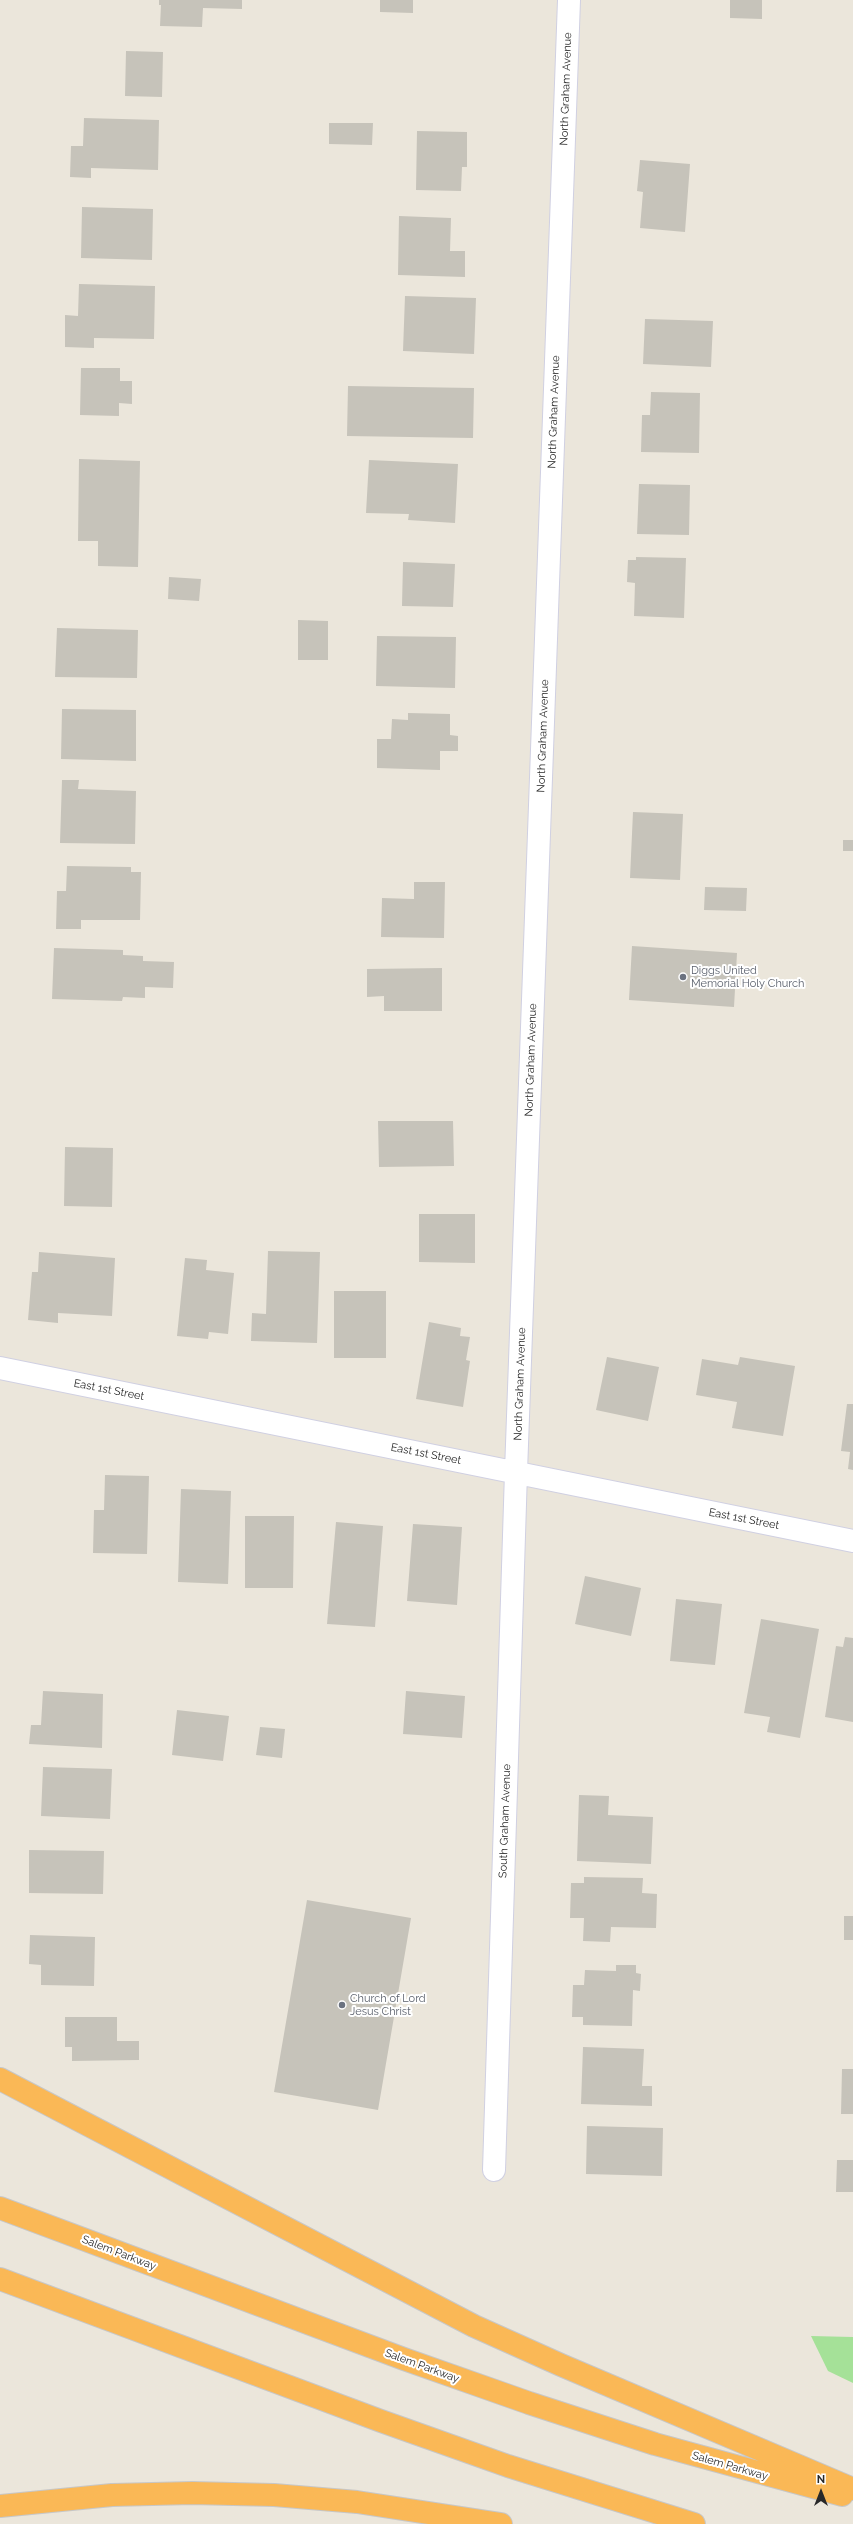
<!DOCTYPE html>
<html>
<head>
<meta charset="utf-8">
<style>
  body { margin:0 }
  #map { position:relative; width:853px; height:2524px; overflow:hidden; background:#ebe6db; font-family:Raleway,sans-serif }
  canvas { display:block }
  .north { position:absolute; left:801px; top:2472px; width:40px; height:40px; -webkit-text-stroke:3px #fff; paint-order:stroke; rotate:0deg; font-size:11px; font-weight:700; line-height:16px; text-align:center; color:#292929 }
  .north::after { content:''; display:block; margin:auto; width:14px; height:18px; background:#292929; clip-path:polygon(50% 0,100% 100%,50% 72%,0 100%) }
</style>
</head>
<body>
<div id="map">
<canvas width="853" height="2524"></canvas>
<div class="north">N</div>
</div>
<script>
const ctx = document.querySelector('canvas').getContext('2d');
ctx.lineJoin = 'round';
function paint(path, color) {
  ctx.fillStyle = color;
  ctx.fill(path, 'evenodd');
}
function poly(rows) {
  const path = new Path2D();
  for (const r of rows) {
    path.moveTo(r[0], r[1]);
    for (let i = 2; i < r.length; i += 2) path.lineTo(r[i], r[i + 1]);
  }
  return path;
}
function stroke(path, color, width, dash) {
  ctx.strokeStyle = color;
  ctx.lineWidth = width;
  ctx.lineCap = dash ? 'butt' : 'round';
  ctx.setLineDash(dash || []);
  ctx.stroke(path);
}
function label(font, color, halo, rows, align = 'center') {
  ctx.font = font + ' Raleway,sans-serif';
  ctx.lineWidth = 4;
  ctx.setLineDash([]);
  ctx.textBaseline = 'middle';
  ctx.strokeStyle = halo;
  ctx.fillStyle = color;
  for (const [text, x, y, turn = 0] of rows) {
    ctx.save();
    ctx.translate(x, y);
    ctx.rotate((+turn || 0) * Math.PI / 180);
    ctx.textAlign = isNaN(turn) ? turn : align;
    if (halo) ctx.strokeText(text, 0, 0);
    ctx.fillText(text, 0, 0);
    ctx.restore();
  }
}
const green = poly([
  [811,2336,853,2337,853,2383,828,2371]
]);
const building = poly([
  [159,0,242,0,242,9,203,8,202,27,160,26,161,5,159,5],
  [380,0,413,0,413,13,380,12],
  [730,0,762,0,762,19,730,18],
  [126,51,163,52,162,97,125,96],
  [84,118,159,120,158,170,91,168,91,178,70,177,71,146,83,146],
  [329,123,373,123,372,145,329,144],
  [417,131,467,132,467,167,462,167,461,191,416,190],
  [640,160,690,164,685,232,640,228,643,192,637,191],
  [82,207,153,209,152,260,81,258],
  [399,216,451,218,450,251,465,251,465,277,398,275],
  [79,284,155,286,154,339,94,338,94,348,65,347,65,315,78,316],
  [405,296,476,298,474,354,403,351],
  [645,319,713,321,711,367,643,364],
  [81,368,120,368,120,381,132,381,132,404,119,403,119,416,80,415],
  [348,386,474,388,473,438,347,436],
  [651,392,700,393,699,453,641,452,642,415,650,415],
  [79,459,140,461,138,567,98,566,98,541,78,541],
  [369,460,458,464,455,523,408,520,409,514,366,513],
  [639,484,690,485,689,535,637,534],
  [636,557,686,558,684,618,634,616,635,583,627,582,628,560,636,560],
  [403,562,455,564,453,607,402,606],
  [169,577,201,579,199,601,168,599],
  [298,620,328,621,328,660,298,660],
  [57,628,138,630,137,678,55,677],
  [377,636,456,637,455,688,376,686],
  [62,709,136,710,136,761,61,759],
  [408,713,450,714,450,735,458,736,458,751,440,751,440,770,377,768,377,739,391,739,392,719,408,720],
  [62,780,79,780,78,789,136,791,135,844,60,843],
  [633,812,683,814,680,880,630,878],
  [843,840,853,840,853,851,843,851],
  [67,866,131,867,131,872,141,872,140,920,81,920,81,929,56,929,57,891,66,891],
  [414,882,445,882,444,938,381,937,382,898,414,899],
  [705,887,747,888,746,911,704,910],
  [632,946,737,953,734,1007,629,1000],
  [54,948,123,950,123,955,143,956,143,961,174,962,173,988,145,987,145,998,123,997,122,1001,52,999],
  [442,968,442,1011,384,1011,384,996,367,997,367,969],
  [378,1121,453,1121,454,1166,379,1167],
  [65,1147,113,1148,112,1207,64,1206],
  [419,1214,475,1214,475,1263,419,1262],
  [268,1251,320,1252,317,1343,251,1341,252,1313,266,1314],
  [39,1252,115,1258,112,1316,58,1313,58,1323,28,1320,32,1272,38,1272],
  [185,1258,207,1260,206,1270,234,1273,228,1334,209,1332,208,1339,177,1336],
  [334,1291,386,1291,386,1358,334,1358],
  [429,1322,461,1328,460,1336,470,1337,466,1360,470,1361,463,1407,416,1399],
  [607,1357,659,1367,648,1421,596,1410],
  [740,1357,795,1366,783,1436,732,1428,737,1402,696,1395,702,1359,738,1365],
  [847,1404,853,1404,853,1470,848,1469,850,1452,841,1451],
  [105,1475,149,1476,147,1554,93,1553,94,1510,104,1510],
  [181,1489,231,1491,228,1584,178,1582],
  [245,1516,294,1516,293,1588,245,1588],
  [336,1522,383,1526,375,1627,327,1624],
  [413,1524,462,1527,457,1605,407,1601],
  [585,1576,641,1588,631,1636,575,1624],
  [676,1599,722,1604,715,1665,670,1661],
  [761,1619,819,1629,800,1738,767,1732,770,1717,744,1713],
  [845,1637,853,1638,853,1722,825,1717,836,1646,843,1647],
  [43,1691,103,1694,102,1748,29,1744,31,1725,41,1725],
  [406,1691,465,1696,462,1738,403,1734],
  [177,1710,229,1716,223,1761,172,1755],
  [260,1727,285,1729,282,1758,256,1755],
  [43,1767,112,1769,110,1819,41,1816],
  [579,1795,609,1796,608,1815,653,1817,651,1864,577,1861],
  [29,1850,104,1851,103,1894,29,1893],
  [584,1877,643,1878,642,1893,657,1894,656,1928,611,1927,610,1942,583,1941,584,1918,570,1918,571,1883,584,1883],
  [307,1900,411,1918,378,2110,274,2092],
  [844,1916,853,1916,853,1940,844,1940],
  [30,1935,95,1937,94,1986,41,1985,41,1965,29,1964],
  [616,1965,636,1965,636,1973,641,1974,640,1991,633,1990,632,2026,583,2025,583,2017,572,2017,573,1985,584,1985,585,1970,616,1971],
  [65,2017,117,2017,117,2041,139,2041,139,2060,72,2061,72,2047,65,2047],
  [583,2047,644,2049,642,2086,652,2086,652,2106,581,2104],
  [842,2069,853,2069,853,2114,841,2114],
  [587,2126,663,2128,662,2176,586,2174],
  [837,2160,853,2160,853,2192,836,2192]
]);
const minor = poly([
  [0,1368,853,1541],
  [494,2170,516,1472,569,0]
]);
const motorway = poly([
  [0,2079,474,2326,561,2365,853,2489],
  [0,2208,404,2359,529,2403,655,2444,842,2495],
  [0,2279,381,2421,508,2466,694,2524],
  [0,2506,112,2495,192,2493,274,2495,357,2502,501,2524]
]);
const markers = [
  [683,977,4,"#6b7280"],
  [342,2005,4,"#6b7280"]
];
const streetNames = [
  ["North Graham Avenue",566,89,-88],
  ["North Graham Avenue",554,412,-88],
  ["North Graham Avenue",543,736,-88],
  ["North Graham Avenue",531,1060,-88],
  ["North Graham Avenue",520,1384,-88],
  ["East 1st Street",109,1390,11],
  ["East 1st Street",426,1454,11],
  ["East 1st Street",744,1519,11],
  ["South Graham Avenue",505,1821,-88],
  ["Salem Parkway",119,2253,21],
  ["Salem Parkway",422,2366,20],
  ["Salem Parkway",730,2466,16]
];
const worshipNames = [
  ["Diggs United",691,971],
  ["Memorial Holy Church",691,984],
  ["Church of Lord",350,1999],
  ["Jesus Christ",350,2012]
];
paint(green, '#a5e198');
paint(building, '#c6c3ba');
stroke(minor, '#d0d0e2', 24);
stroke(motorway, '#c7c7c7', 24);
stroke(minor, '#fff', 22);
stroke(motorway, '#fab856', 22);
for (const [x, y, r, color] of markers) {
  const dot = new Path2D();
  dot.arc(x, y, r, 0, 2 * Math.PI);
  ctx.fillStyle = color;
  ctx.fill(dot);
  stroke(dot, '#fff', 1.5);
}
label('11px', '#292929', '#fff', streetNames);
label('11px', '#5b616d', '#fff', worshipNames, 'left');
</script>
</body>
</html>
